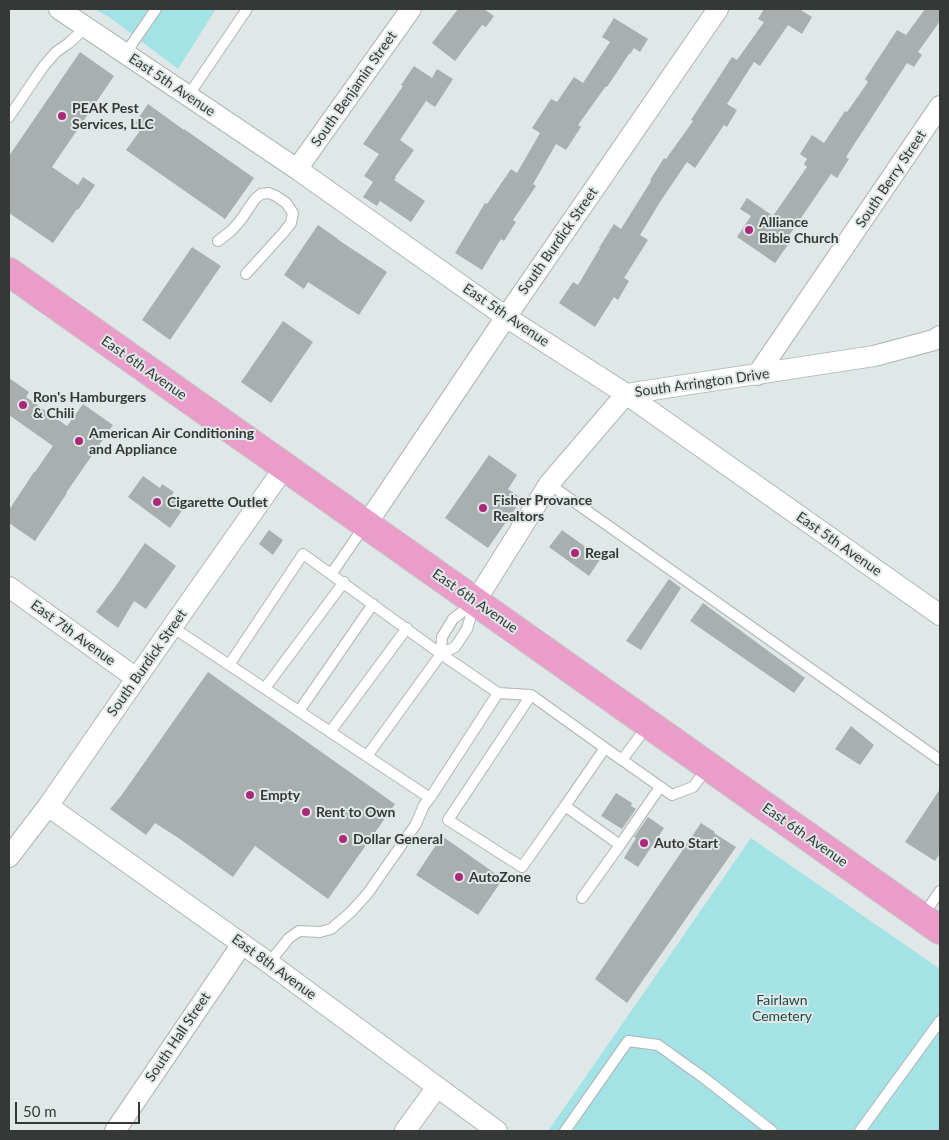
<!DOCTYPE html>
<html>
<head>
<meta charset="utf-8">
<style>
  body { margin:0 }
  #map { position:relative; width:949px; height:1140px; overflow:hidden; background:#e0e7e7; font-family:Lato,sans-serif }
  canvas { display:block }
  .frame { position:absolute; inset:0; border:10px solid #363838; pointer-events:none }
  .scale { position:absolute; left:15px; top:1102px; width:125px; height:22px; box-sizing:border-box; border:2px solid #363838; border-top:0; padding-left:6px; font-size:15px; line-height:18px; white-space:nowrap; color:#363838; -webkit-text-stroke:4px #e0e7e7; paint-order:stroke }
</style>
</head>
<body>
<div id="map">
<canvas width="949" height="1140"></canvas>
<div class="frame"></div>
<div class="scale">50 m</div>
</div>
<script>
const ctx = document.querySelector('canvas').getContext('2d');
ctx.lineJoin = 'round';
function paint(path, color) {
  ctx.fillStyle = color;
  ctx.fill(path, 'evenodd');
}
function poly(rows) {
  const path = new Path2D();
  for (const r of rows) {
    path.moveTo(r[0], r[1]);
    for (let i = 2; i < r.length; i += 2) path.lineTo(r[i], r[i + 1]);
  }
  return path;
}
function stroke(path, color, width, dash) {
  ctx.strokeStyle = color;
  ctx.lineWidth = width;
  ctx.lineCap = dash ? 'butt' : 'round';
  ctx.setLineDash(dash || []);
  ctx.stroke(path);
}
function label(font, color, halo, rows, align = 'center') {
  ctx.font = font + ' Lato,sans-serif';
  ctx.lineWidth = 4;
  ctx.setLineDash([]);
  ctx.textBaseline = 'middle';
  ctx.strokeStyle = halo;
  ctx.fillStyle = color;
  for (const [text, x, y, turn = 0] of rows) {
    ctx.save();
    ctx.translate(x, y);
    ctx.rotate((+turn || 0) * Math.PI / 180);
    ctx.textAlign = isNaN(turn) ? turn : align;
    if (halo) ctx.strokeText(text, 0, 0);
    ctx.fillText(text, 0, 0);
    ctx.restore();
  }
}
const green = poly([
  [94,9,216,9,178,69,109,17],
  [751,838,940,969,940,1131,548,1131]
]);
const building = poly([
  [458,9,484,9,494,16,486,27,482,25,455,61,432,43],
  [764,9,799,9,812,17,802,34,788,25,760,66,754,62,727,104,737,110,727,127,724,125,695,168,687,162,660,202,640,235,648,240,624,278,629,281,618,300,614,297,595,327,559,303,573,282,578,285,600,248,599,248,614,224,621,229,651,181,650,180,664,158,666,159,693,121,691,120,732,57,737,60,764,22,758,19],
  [925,9,940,9,940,21,918,52,922,55,914,67,907,63,846,157,849,159,837,178,831,174,788,237,792,239,775,263,737,237,751,216,740,209,747,198,773,216,807,167,804,164,807,159,800,154,812,135,824,143,845,111,847,112,868,82,865,79,897,30,906,35],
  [614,18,648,39,640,52,634,48,630,54,629,54,607,87,606,86,578,125,581,127,566,150,556,144,533,184,536,186,513,220,516,222,504,241,501,239,482,270,455,253,485,203,487,204,511,169,517,173,540,133,532,128,551,99,557,102,574,77,583,83,610,42,602,37],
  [80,52,114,76,52,167,78,185,83,177,95,185,78,210,77,209,53,243,9,213,9,156],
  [414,66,432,78,437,69,453,79,435,107,426,101,400,140,414,150,395,177,396,178,394,180,425,201,411,222,380,201,377,206,363,197,373,182,364,176,379,154,363,144,403,86,401,85],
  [148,104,184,130,184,129,254,178,225,219,126,150,142,128,135,123],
  [318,225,338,239,337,239,387,272,359,315,308,282,304,289,284,275],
  [192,247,221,266,170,340,142,320],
  [283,321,313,342,271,403,241,382],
  [9,378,29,392,26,397,67,426,83,404,113,425,66,493,67,493,35,541,9,523,9,510,34,472,35,472,53,446,9,415],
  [489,455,517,475,508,489,522,499,488,548,445,518],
  [143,476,160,488,162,484,174,492,171,496,185,506,170,528,128,497],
  [269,530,283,540,273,555,259,544],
  [562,530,601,558,589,576,549,547],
  [145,543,176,566,146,609,134,601,118,628,96,612,115,587],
  [669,579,681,588,641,650,626,641],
  [703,603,805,678,794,693,690,621],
  [208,672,395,804,328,899,255,846,233,877,180,839,155,823,146,835,110,809,121,796],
  [851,726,874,745,860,765,835,749],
  [940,789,940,853,935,861,905,842],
  [616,793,632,803,631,806,636,809,622,829,601,816],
  [648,817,664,828,638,867,624,858,636,838,634,837],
  [701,823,715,832,714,833,736,847,627,1003,595,979],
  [442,836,503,879,478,915,416,875]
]);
const lane = poly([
  [125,54,156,9],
  [188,96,247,9],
  [9,117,43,67,56,52,69,43,86,27],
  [218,241,231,231,240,221,255,199,261,194,269,193,276,196,286,203,293,213,291,223,284,232,246,274],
  [549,484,940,760],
  [332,573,365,525],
  [475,602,467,629,455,647,441,654,442,637,453,619,475,602],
  [172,627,430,798,424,805,416,824,368,893,351,912,331,929,320,932,299,931,289,938,269,963],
  [229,665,303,554,441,654,498,693,430,798],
  [265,688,344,582],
  [498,693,531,695],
  [299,711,373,604],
  [330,732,407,628],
  [367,756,441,654],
  [622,760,648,725],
  [660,787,620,845,565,806,605,748,672,795,693,787,708,767],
  [565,806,522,867,448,820,531,695,605,748],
  [582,898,620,845],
  [922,917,940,891],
  [565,1131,628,1041,658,1045,704,1078,772,1131],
  [860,1131,940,1021]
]);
const street = poly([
  [59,9,297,169,506,317,626,394,940,615],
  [297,169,411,9],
  [757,375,940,106],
  [366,525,506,317,718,9],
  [9,587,136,678],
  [475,602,549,484,626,394,874,356,934,340,940,336],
  [48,806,269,963,497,1131],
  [9,857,48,806,172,627,284,468],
  [115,1131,242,944],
  [405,1131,437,1087]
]);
const primary = poly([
  [9,272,940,930]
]);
const markers = [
  [62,116,5,"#ab2a78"],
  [749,230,5,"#ab2a78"],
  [23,405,5,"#ab2a78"],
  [79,441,5,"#ab2a78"],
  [157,502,5,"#ab2a78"],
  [483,508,5,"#ab2a78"],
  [575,553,5,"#ab2a78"],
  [250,795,5,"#ab2a78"],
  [306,812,5,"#ab2a78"],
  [343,839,5,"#ab2a78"],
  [644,843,5,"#ab2a78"],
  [459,877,5,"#ab2a78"]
];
const streetNames = [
  ["East 5th Avenue",172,85,34],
  ["South Benjamin Street",354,89,-55],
  ["South Berry Street",891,179,-56],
  ["South Burdick Street",558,241,-55],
  ["East 5th Avenue",506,315,34],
  ["East 6th Avenue",144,368,35],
  ["South Arrington Drive",702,383,-8],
  ["East 5th Avenue",839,544,35],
  ["East 6th Avenue",475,601,35],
  ["East 7th Avenue",73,633,36],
  ["South Burdick Street",147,663,-55],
  ["East 6th Avenue",805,835,35],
  ["East 8th Avenue",274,967,36],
  ["South Hall Street",178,1037,-56]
];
const poiNames = [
  ["PEAK Pest",72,108],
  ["Services, LLC",72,124],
  ["Alliance",759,222],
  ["Bible Church",759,238],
  ["Ron's Hamburgers",33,397],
  ["& Chili",33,413],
  ["American Air Conditioning",89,433],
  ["and Appliance",89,449],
  ["Fisher Provance",493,500],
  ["Realtors",493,516],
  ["Cigarette Outlet",167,502],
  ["Regal",585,553],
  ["Empty",260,795],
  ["Rent to Own",316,812],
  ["Dollar General",353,839],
  ["Auto Start",654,843],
  ["AutoZone",469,877]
];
const parkNames = [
  ["Fairlawn",782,1000],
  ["Cemetery",782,1016]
];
paint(green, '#a4e3e5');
paint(building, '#a9afaf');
stroke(lane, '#afb5b5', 12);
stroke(street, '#afb5b5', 22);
stroke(primary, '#c3c3c3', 30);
stroke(lane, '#fff', 10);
stroke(street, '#fff', 20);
stroke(primary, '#eb9dc9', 28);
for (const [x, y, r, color] of markers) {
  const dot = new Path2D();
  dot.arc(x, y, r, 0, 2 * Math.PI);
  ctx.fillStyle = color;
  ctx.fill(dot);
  stroke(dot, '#e0e7e7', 2);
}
label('14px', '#363838', '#e0e7e7', streetNames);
label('bold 14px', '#363838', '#e0e7e7', poiNames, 'left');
label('14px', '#1d4b4c', '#e0e7e7', parkNames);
</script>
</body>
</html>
